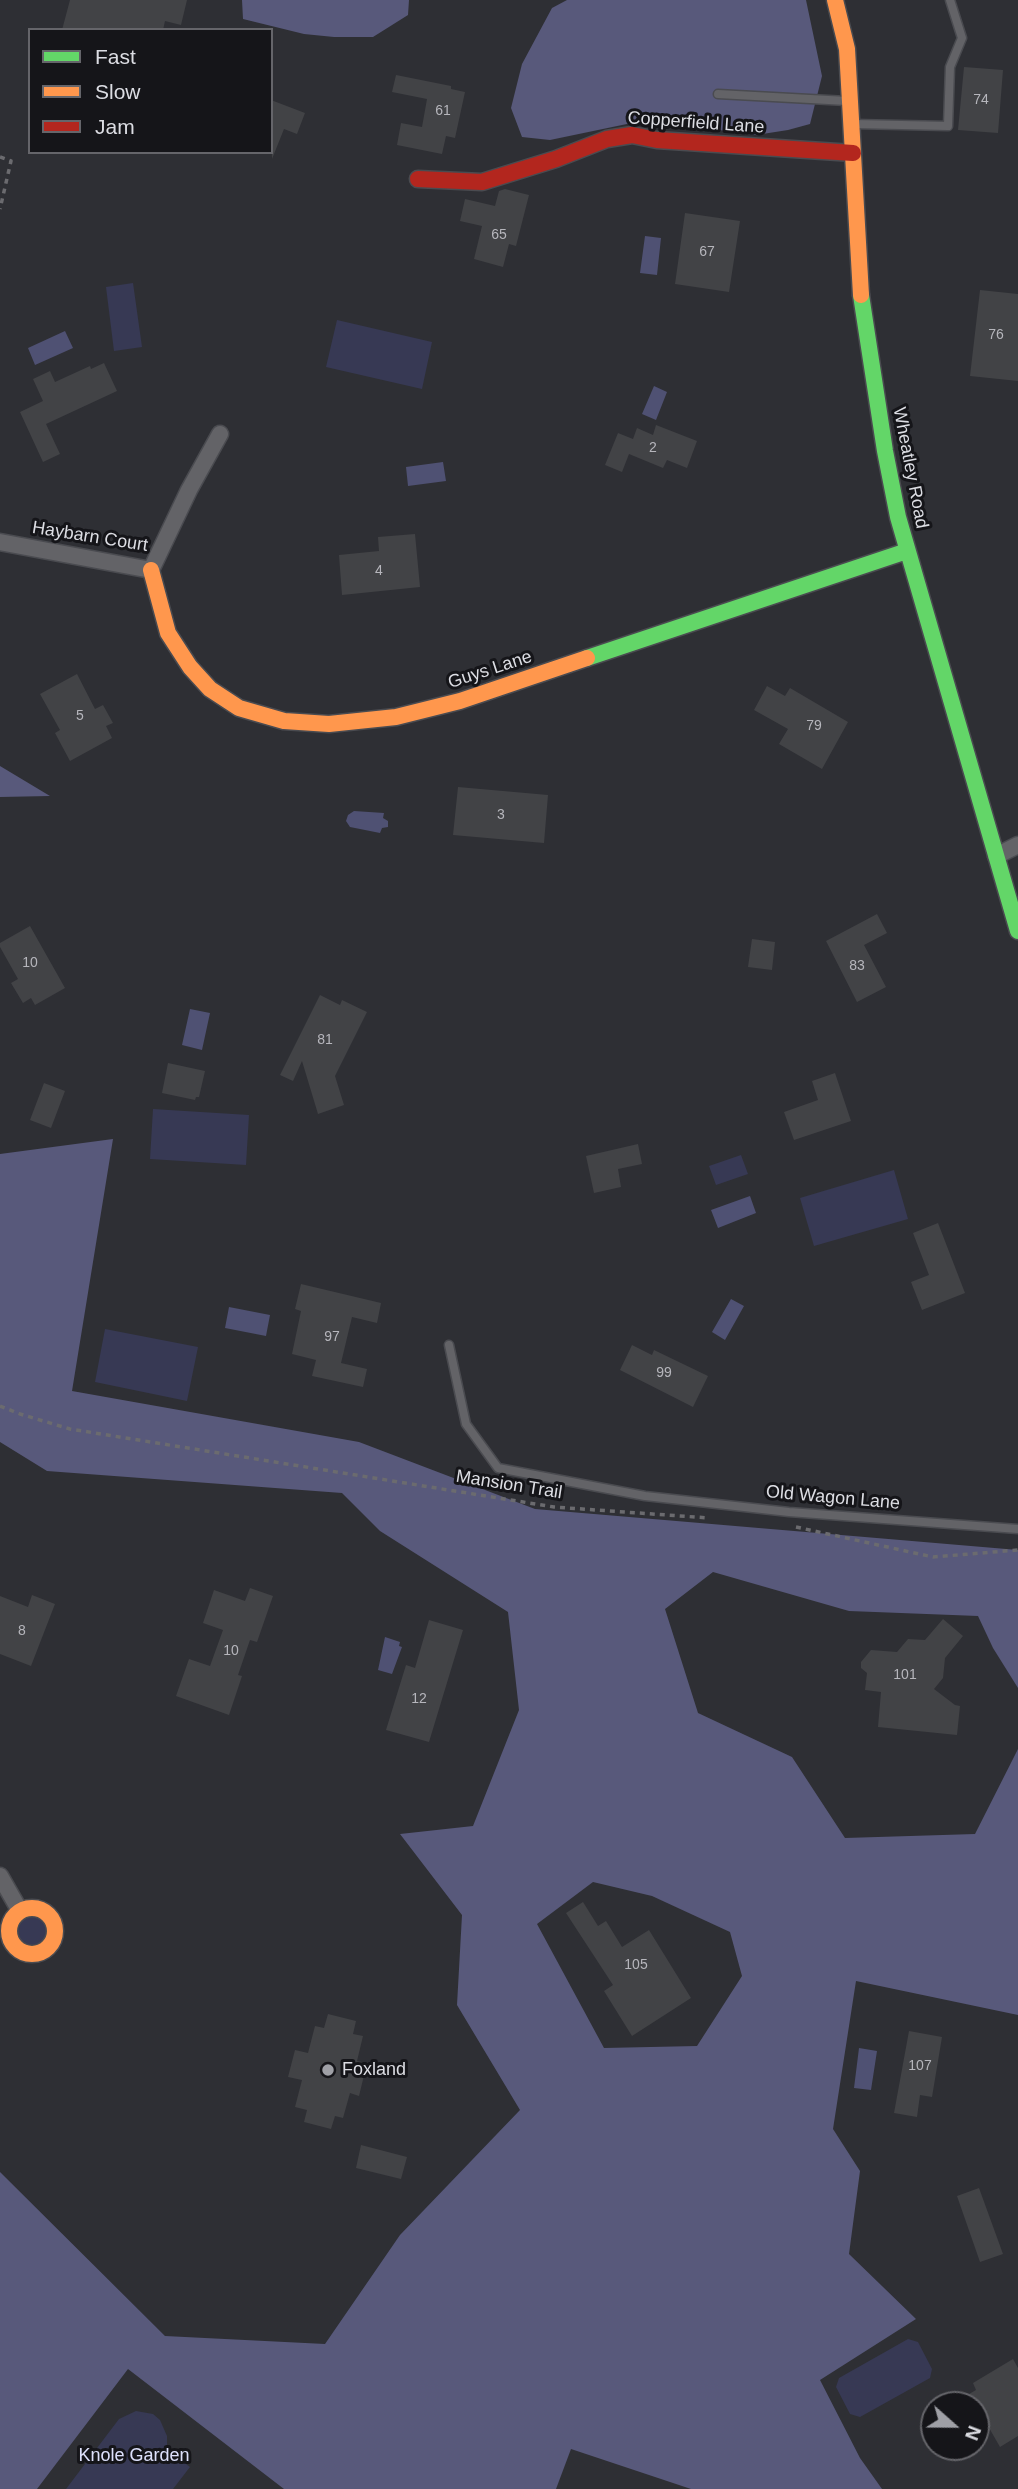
<!DOCTYPE html>
<html>
<head>
<meta charset="utf-8">
<style>
  body { margin:0 }
  #map { position:relative; width:1018px; height:2489px; overflow:hidden; background:#2e2f34; font-family:Helvetica,sans-serif }
  canvas { display:block }
  .legend { position:absolute; left:28px; top:28px; width:245px; height:126px; box-sizing:border-box; background:#151519; border:2px solid #65656a; margin:0; padding:9px 12px; list-style:none; font-size:21px; color:#dcdde3 }
  .legend li { display:flex; align-items:center; gap:14px; height:35px }
  .legend b { width:35px; border:2px solid #65656a }
  .north { position:absolute; left:920px; top:2391px; width:70px; height:70px; box-sizing:border-box; background:#151519; border:2px solid #65656a; border-radius:50%; rotate:111deg; font-size:19px; font-weight:700; line-height:28px; text-align:center; color:#dcdde3 }
  .north::after { content:''; display:block; margin:auto; width:24px; height:32px; background:#9fa0a6; clip-path:polygon(50% 0,100% 100%,50% 72%,0 100%) }
</style>
</head>
<body>
<div id="map">
<canvas width="1018" height="2489"></canvas>
<ul class="legend">
<li><b style="height:9px;background:#63d668"></b>Fast</li>
<li><b style="height:9px;background:#ff974d"></b>Slow</li>
<li><b style="height:9px;background:#b3261e"></b>Jam</li>
</ul>
<div class="north">N</div>
</div>
<script>
const ctx = document.querySelector('canvas').getContext('2d');
ctx.lineJoin = 'round';
function paint(path, color) {
  ctx.fillStyle = color;
  ctx.fill(path, 'evenodd');
}
function poly(rows) {
  const path = new Path2D();
  for (const r of rows) {
    if (r.length === 3) {
      path.moveTo(r[0] + r[2], r[1]);
      path.arc(r[0], r[1], r[2], 0, 2 * Math.PI);
      continue;
    }
    path.moveTo(r[0], r[1]);
    for (let i = 2; i < r.length; i += 2) path.lineTo(r[i], r[i + 1]);
  }
  return path;
}
function stroke(path, color, width, dash) {
  ctx.strokeStyle = color;
  ctx.lineWidth = width;
  ctx.lineCap = dash ? 'butt' : 'round';
  ctx.setLineDash(dash || []);
  ctx.stroke(path);
}
function label(font, color, halo, rows, align = 'center') {
  ctx.font = font + ' Helvetica,sans-serif';
  ctx.lineWidth = 6;
  ctx.setLineDash([]);
  ctx.textBaseline = 'middle';
  ctx.strokeStyle = halo;
  ctx.fillStyle = color;
  for (const [text, x, y, turn = 0] of rows) {
    ctx.save();
    ctx.translate(x, y);
    ctx.rotate((+turn || 0) * Math.PI / 180);
    ctx.textAlign = isNaN(turn) ? turn : align;
    if (halo) ctx.strokeText(text, 0, 0);
    ctx.fillText(text, 0, 0);
    ctx.restore();
  }
}
const green = poly([
  [133,283,142,347,114,351,106,287],
  [337,320,432,342,422,389,326,367],
  [153,1109,249,1115,246,1165,150,1159],
  [741,1155,748,1174,716,1185,709,1166],
  [894,1170,908,1219,814,1246,800,1198],
  [105,1329,198,1347,187,1401,95,1382],
  [32,1931,14],
  [908,2339,918,2342,932,2369,930,2378,860,2417,850,2414,836,2387,839,2378],
  [136,2411,153,2414,160,2420,167,2436,167,2449,190,2467,173,2489,66,2489,119,2419]
]);
const forest = poly([
  [242,0,409,0,408,15,373,37,334,37,304,34,243,19],
  [567,0,806,0,822,76,810,124,788,130,756,135,646,120,550,140,522,137,511,108,522,64,552,8],
  [0,766,50,796,0,797],
  [113,1139,72,1391,359,1442,535,1509,1018,1550,1018,1688,993,1648,978,1616,849,1611,713,1572,665,1609,698,1713,792,1757,845,1838,975,1834,1018,1749,1018,2015,856,1981,833,2129,860,2171,849,2254,916,2319,820,2380,860,2458,882,2489,691,2489,571,2449,556,2489,284,2489,128,2369,37,2489,0,2489,0,2172,165,2336,325,2344,400,2235,520,2110,457,2005,462,1915,400,1834,473,1826,519,1710,508,1612,380,1531,342,1493,47,1471,0,1442,0,1154],
  [593,1882,652,1896,730,1932,742,1976,697,2046,604,2048,537,1924]
]);
const water = poly([
  [645,236,661,238,657,275,640,273],
  [65,331,73,348,35,365,28,348],
  [654,386,667,392,656,420,642,414],
  [443,462,446,481,408,486,406,467],
  [354,811,384,813,383,818,388,821,388,827,382,828,380,833,350,827,346,821,348,815],
  [190,1009,210,1013,202,1050,182,1045],
  [750,1196,756,1213,718,1228,711,1210],
  [731,1299,744,1306,725,1340,712,1332],
  [229,1307,270,1315,266,1336,225,1328],
  [385,1637,400,1642,399,1646,402,1647,392,1674,378,1670],
  [859,2048,877,2051,871,2090,854,2088]
]);
const building = poly([
  [70,0,187,0,181,25,165,21,163,30,62,30],
  [964,67,1003,70,998,133,958,130],
  [396,75,451,86,451,89,465,92,455,138,446,136,442,154,397,145,401,123,422,127,427,99,392,92],
  [271,100,305,113,297,134,284,129,272,159],
  [505,189,529,195,516,246,509,244,503,267,474,259,482,226,460,221,465,199,495,206,499,191],
  [685,213,740,221,729,292,675,284],
  [980,290,1018,294,1018,381,970,376],
  [104,363,117,391,46,424,60,454,43,462,20,412,43,401,33,379,50,371,55,382,90,366,91,369],
  [656,425,697,441,687,468,667,460,663,468,629,454,622,472,605,465,618,433,633,439,637,428,653,435],
  [415,534,420,587,342,595,339,555,379,551,378,537],
  [77,674,95,709,103,705,113,723,106,726,112,738,70,761,55,733,60,730,40,694],
  [767,686,785,696,790,688,848,722,822,769,779,744,788,729,754,710],
  [458,787,548,795,544,843,453,835],
  [877,914,887,933,864,945,886,987,857,1002,826,941],
  [30,926,65,988,35,1005,31,998,23,1003,11,983,18,979,0,947,0,943],
  [752,939,775,942,772,970,748,967],
  [320,995,340,1005,342,1000,367,1012,335,1076,344,1105,318,1114,302,1061,293,1081,280,1075],
  [168,1063,205,1071,199,1097,196,1097,195,1100,162,1093],
  [835,1073,851,1121,794,1140,784,1112,818,1100,812,1081],
  [44,1083,65,1091,51,1128,30,1120],
  [638,1144,642,1164,618,1169,621,1187,594,1193,586,1156],
  [938,1223,965,1293,922,1310,911,1282,929,1275,913,1233],
  [301,1284,381,1303,377,1323,352,1317,341,1363,367,1369,363,1387,312,1376,316,1360,292,1354,301,1311,295,1309],
  [632,1345,652,1355,654,1350,708,1376,693,1407,620,1370],
  [250,1588,273,1596,257,1642,250,1640,238,1675,242,1676,229,1715,176,1696,189,1659,210,1666,223,1630,203,1623,214,1590,245,1601],
  [32,1595,55,1604,31,1666,0,1654,0,1596,28,1607],
  [943,1619,963,1636,945,1658,943,1678,934,1689,955,1705,960,1706,957,1735,878,1727,881,1692,865,1690,867,1673,861,1668,861,1662,871,1650,897,1652,908,1639,925,1640],
  [429,1620,463,1630,429,1742,386,1730,406,1665,415,1668],
  [583,1902,598,1926,606,1921,622,1947,649,1930,691,1998,632,2036,604,1991,613,1985,566,1913],
  [328,2014,356,2021,353,2034,363,2036,357,2061,367,2063,359,2096,350,2093,343,2118,335,2116,331,2129,304,2122,307,2110,295,2107,302,2080,288,2077,295,2050,308,2053,315,2026,324,2028],
  [909,2031,942,2037,932,2097,920,2095,917,2117,894,2113],
  [361,2145,407,2157,401,2179,356,2168],
  [979,2188,1003,2254,980,2262,957,2196],
  [1013,2359,1018,2368,1018,2436,1000,2447,976,2405,950,2405,976,2390,973,2383]
]);
const path = poly([
  [0,157,11,161,0,209],
  [0,1406,20,1414,70,1429,554,1507,709,1518],
  [796,1527,933,1557,1018,1550]
]);
const lane = poly([
  [718,94,847,101],
  [854,124,948,126,950,67,962,38,950,0],
  [449,1345,466,1424,498,1468,645,1496,789,1512,1018,1529]
]);
const street = poly([
  [0,542,151,570,189,490,220,434],
  [996,856,1018,845],
  [0,1876,20,1911]
]);
const fast = poly([
  [861,295,885,451,898,517,1018,931],
  [587,658,907,551]
]);
const slow = poly([
  [835,0,847,49,861,295],
  [151,570,168,633,190,667,210,689,239,708,284,721,329,724,396,717,460,701,587,658],
  [32,1931,23]
]);
const jam = poly([
  [418,179,482,182,556,159,607,139,632,135,657,140,853,153]
]);
const markers = [
  [328,2070,7,"#9fa0a6"]
];
const numberNames = [
  ["74",981,100],
  ["61",443,111],
  ["65",499,235],
  ["67",707,252],
  ["76",996,335],
  ["2",653,448],
  ["4",379,571],
  ["5",80,716],
  ["79",814,726],
  ["3",501,815],
  ["10",30,963],
  ["83",857,966],
  ["81",325,1040],
  ["97",332,1337],
  ["99",664,1373],
  ["8",22,1631],
  ["10",231,1651],
  ["101",905,1675],
  ["12",419,1699],
  ["105",636,1965],
  ["107",920,2066]
];
const streetNames = [
  ["Copperfield Lane",696,123,4],
  ["Wheatley Road",910,468,79],
  ["Haybarn Court",90,537,9],
  ["Guys Lane",490,670,-18],
  ["Mansion Trail",509,1485,9],
  ["Old Wagon Lane",833,1498,5]
];
const poiNames = [
  ["Foxland",342,2070]
];
const parkNames = [
  ["Knole Garden",134,2456]
];
paint(green, '#373954');
paint(forest, '#58597b');
paint(water, '#4f5173');
paint(building, '#424346');
stroke(lane, '#4a4b50', 11);
stroke(street, '#4a4b50', 19);
stroke(fast, '#4a4b50', 19);
stroke(slow, '#4a4b50', 19);
stroke(jam, '#4a4b50', 19);
stroke(path, '#6b6b6f', 3.5, [5, 5]);
stroke(lane, '#636367', 8);
stroke(street, '#636367', 16);
stroke(fast, '#63d668', 16);
stroke(slow, '#ff974d', 16);
stroke(jam, '#b3261e', 16);
for (const [x, y, r, color] of markers) {
  const dot = new Path2D();
  dot.arc(x, y, r, 0, 2 * Math.PI);
  ctx.fillStyle = color;
  ctx.fill(dot);
  stroke(dot, '#151519', 2.5);
}
label('14px', '#b6b6bc', null, numberNames);
label('18px', '#dcdde3', '#151519', streetNames);
label('18px', '#dcdde3', '#151519', poiNames, 'left');
label('18px', '#dde0fb', '#151519', parkNames);
</script>
</body>
</html>
